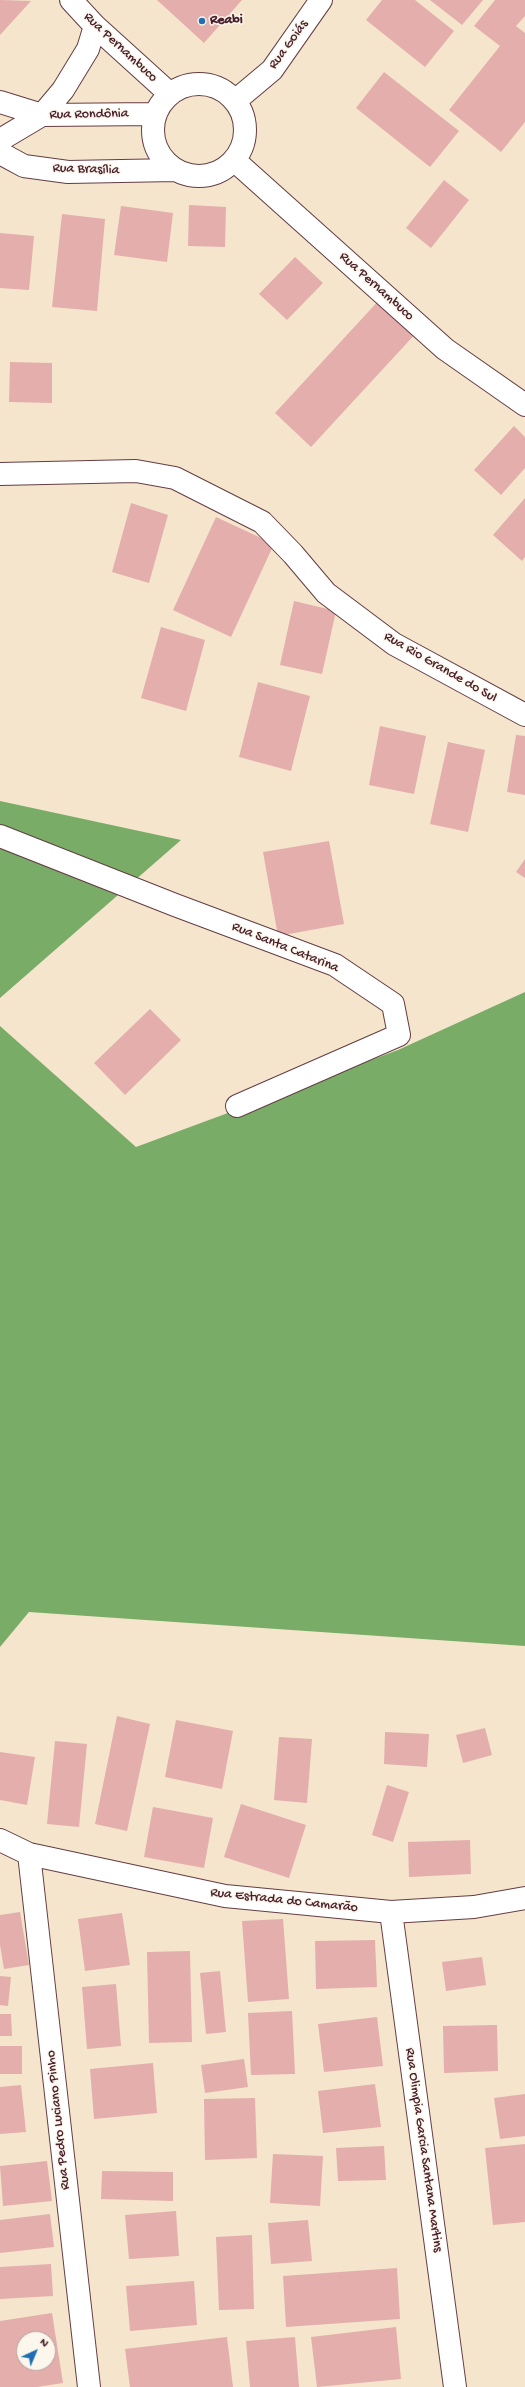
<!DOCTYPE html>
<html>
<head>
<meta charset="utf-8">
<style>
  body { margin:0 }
  #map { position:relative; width:525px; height:2387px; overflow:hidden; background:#f5e5cc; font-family:"Gochi Hand",sans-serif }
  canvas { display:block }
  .north { position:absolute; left:16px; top:2331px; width:40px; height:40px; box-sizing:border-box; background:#fbf7ec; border:1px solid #b4a19f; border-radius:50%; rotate:44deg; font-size:11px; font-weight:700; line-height:16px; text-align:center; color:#4a1f2b }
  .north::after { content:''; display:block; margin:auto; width:14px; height:18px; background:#1f6fb2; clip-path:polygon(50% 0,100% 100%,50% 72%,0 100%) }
</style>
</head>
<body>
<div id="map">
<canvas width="525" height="2387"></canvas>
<div class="north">N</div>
</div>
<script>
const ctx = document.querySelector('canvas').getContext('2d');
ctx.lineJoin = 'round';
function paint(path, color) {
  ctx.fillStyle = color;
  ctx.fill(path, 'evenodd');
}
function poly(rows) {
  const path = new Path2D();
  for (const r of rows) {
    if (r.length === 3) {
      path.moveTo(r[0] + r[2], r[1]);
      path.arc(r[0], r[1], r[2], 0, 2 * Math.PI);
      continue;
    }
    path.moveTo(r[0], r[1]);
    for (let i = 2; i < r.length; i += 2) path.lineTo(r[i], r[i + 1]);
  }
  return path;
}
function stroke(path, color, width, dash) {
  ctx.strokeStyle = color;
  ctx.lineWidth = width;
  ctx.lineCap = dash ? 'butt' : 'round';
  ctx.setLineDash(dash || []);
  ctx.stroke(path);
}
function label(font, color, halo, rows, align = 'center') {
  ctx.font = font + ' "Gochi Hand",sans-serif';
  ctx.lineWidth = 3;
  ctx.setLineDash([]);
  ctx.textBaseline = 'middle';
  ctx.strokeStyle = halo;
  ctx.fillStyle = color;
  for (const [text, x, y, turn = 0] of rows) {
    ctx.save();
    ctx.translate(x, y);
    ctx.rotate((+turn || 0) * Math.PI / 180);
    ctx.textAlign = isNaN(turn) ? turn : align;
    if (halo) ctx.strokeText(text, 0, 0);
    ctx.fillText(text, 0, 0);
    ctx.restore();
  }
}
const forest = poly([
  [0,801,181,840,0,998],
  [525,992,525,1646,29,1612,0,1647,0,1026,136,1147,398,1050]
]);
const building = poly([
  [0,0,31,1,0,35],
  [157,0,242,0,204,43],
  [382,0,415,0,454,31,425,67,366,20],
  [430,0,483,0,462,25],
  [495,0,525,0,525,16,516,26,525,33,525,122,501,152,449,110,500,46,474,26],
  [384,72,459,131,430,167,356,108],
  [444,180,469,200,431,248,406,228],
  [189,205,226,207,225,247,188,246],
  [121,206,173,213,167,262,114,255],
  [62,214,105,219,97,311,52,307],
  [0,233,34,236,29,290,0,288],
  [295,257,323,283,287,320,259,294],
  [381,298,418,331,311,447,275,413],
  [10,362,52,363,52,403,9,402],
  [514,426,525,437,525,468,501,495,474,470],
  [525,498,525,557,522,561,493,535],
  [131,503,168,515,149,583,112,572],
  [216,517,274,544,231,637,173,610],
  [294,601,336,611,322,674,280,665],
  [161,627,205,640,186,711,141,698],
  [258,682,310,696,291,771,239,757],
  [380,726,426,736,414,794,369,785],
  [516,735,525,736,525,795,507,792],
  [448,742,485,750,468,832,430,824],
  [329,841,344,924,278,936,263,852],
  [525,859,525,878,516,872],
  [150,1009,181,1040,125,1095,94,1063],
  [117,1716,150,1724,127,1831,95,1824],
  [176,1720,233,1731,222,1789,165,1777],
  [485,1728,492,1755,463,1763,456,1735],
  [385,1732,429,1734,427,1767,384,1764],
  [279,1737,312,1739,307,1803,274,1800],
  [55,1741,87,1744,79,1827,47,1824],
  [0,1752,35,1757,27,1805,0,1800],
  [387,1785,409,1792,393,1842,372,1835],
  [241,1804,306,1825,289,1878,224,1857],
  [153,1807,213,1818,204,1868,144,1857],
  [470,1840,471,1874,409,1877,408,1842],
  [20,1912,29,1965,4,1969,0,1945,0,1915],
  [122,1913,130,1965,85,1971,78,1919],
  [283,1919,289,1999,248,2002,242,1921],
  [375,1940,377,1987,316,1989,315,1941],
  [190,1951,192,2042,149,2043,147,1952],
  [482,1957,486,1985,446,1991,442,1962],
  [220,1971,226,2032,206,2034,200,1973],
  [0,1976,11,1977,8,2006,0,2005],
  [116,1984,121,2046,87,2049,82,1987],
  [292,2011,295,2074,251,2075,248,2013],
  [0,2014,11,2014,12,2036,0,2036],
  [377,2017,383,2066,324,2072,318,2024],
  [497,2025,498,2071,444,2073,443,2026],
  [0,2046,22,2046,22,2074,0,2074],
  [244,2059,248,2087,205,2093,201,2065],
  [153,2063,157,2113,94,2119,90,2069],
  [375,2084,381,2127,323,2133,318,2091],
  [21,2085,26,2132,0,2134,0,2087],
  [525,2094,525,2136,500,2139,494,2098],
  [255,2098,257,2158,205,2160,204,2099],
  [525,2144,525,2222,493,2225,485,2148],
  [384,2146,386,2180,338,2181,336,2148],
  [273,2154,323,2156,320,2206,270,2203],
  [47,2161,52,2201,3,2206,0,2166],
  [102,2171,173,2172,173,2201,101,2199],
  [176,2211,179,2256,129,2259,125,2215],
  [50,2214,54,2247,0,2253,0,2220],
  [308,2220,312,2261,271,2264,268,2223],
  [252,2235,254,2309,219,2310,216,2237],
  [51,2264,53,2296,0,2299,0,2267],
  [397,2268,400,2319,286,2327,283,2276],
  [194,2281,197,2325,130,2331,126,2286],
  [52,2313,63,2383,37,2387,0,2387,0,2321],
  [24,2339,48,2339,48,2363,24,2363],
  [396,2327,401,2379,317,2387,311,2337],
  [227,2337,233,2387,130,2387,125,2349],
  [295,2337,299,2387,250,2387,246,2341]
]);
const minor = poly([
  [71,0,95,26,170,94],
  [199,130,46],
  [235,101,272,70,321,0],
  [0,102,42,115,156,114],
  [0,140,42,115,63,90,88,49,95,26],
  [0,153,24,166,68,172,175,170],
  [234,160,445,349,525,405],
  [0,474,136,471,175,478,262,522,293,554,326,593,394,644,525,715],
  [0,836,175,905,335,965,393,1004,399,1035,237,1106],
  [0,1840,29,1854,225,1896,391,1912,474,1907,525,1898],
  [29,1854,89,2387],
  [391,1912,455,2387]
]);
const markers = [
  [202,21,4,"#1f6fb2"]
];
const poiNames = [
  ["Reabi",210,21]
];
const streetNames = [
  ["Rua Goiás",289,45,-54],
  ["Rua Pernambuco",120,48,43],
  ["Rua Rondônia",89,115,-1],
  ["Rua Brasília",86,170,2],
  ["Rua Pernambuco",376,287,42],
  ["Rua Rio Grande do Sul",440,668,30],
  ["Rua Santa Catarina",285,948,22],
  ["Rua Estrada do Camarão",284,1901,6],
  ["Rua Pedro Luciano Pinho",59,2120,-96],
  ["Rua Olimpia Garcia Santana Martins",423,2150,82]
];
paint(forest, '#78ac67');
paint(building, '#e4aeac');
stroke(minor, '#643d43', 24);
stroke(minor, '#fff', 22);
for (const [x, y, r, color] of markers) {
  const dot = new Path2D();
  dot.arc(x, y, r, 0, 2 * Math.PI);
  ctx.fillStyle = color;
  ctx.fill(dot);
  stroke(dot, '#fbf7ec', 1.5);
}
label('bold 14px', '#4a1f2b', '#fbf7ec', poiNames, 'left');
label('14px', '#4a1f2b', '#fbf7ec', streetNames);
</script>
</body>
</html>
